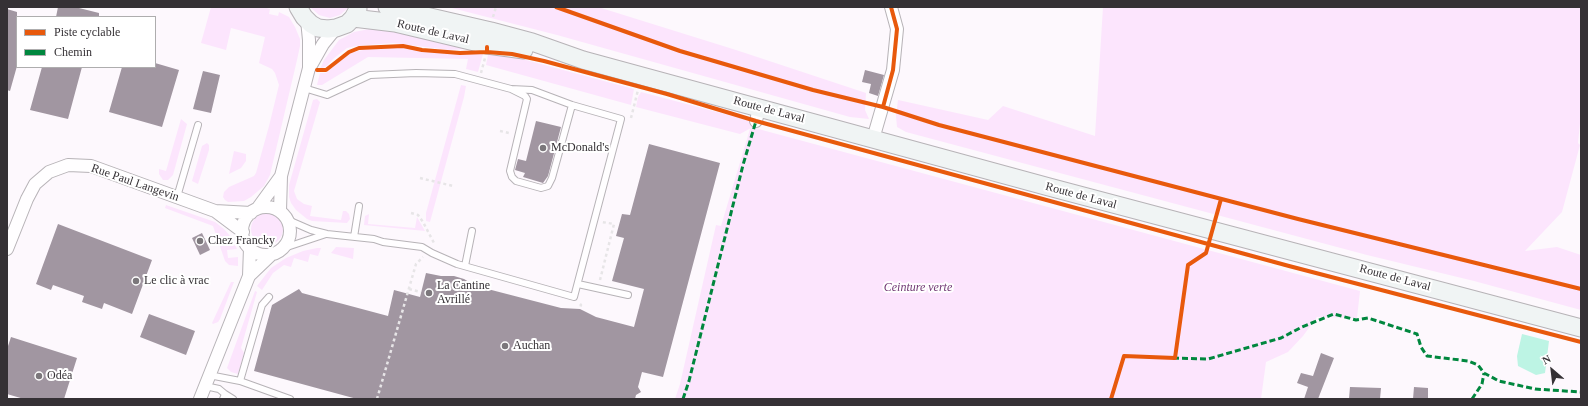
<!DOCTYPE html>
<html>
<head>
<meta charset="utf-8">
<style>
  body { margin:0 }
  #map { position:relative; width:1588px; height:406px; overflow:hidden; background:#fdf8fd; font-family:Georgia,serif }
  canvas { display:block }
  .frame { position:absolute; inset:0; border:8px solid #353135; pointer-events:none }
  .legend { position:absolute; left:16px; top:16px; width:140px; height:52px; box-sizing:border-box; background:#fff; border:1px solid #aeadae; margin:0; padding:5px 7px; list-style:none; font-size:12px; color:#353135 }
  .legend li { display:flex; align-items:center; gap:8px; height:20px }
  .legend b { width:20px; border:1px solid #aeadae }
  .north { position:absolute; left:1532px; top:350px; width:40px; height:40px; -webkit-text-stroke:3px #fff; paint-order:stroke; rotate:332deg; font-size:11px; font-weight:700; line-height:16px; text-align:center; color:#353135 }
  .north::after { content:''; display:block; margin:auto; width:14px; height:18px; background:#353135; clip-path:polygon(50% 0,100% 100%,50% 72%,0 100%) }
</style>
</head>
<body>
<div id="map">
<canvas width="1588" height="406"></canvas>
<div class="frame"></div>
<ul class="legend">
<li><b style="height:5px;background:#e8590c"></b>Piste cyclable</li>
<li><b style="height:5px;background:#00873e"></b>Chemin</li>
</ul>
<div class="north">N</div>
</div>
<script>
const ctx = document.querySelector('canvas').getContext('2d');
ctx.lineJoin = 'round';
function paint(path, color) {
  ctx.fillStyle = color;
  ctx.fill(path, 'evenodd');
}
function poly(rows) {
  const path = new Path2D();
  for (const r of rows) {
    if (r.length === 3) {
      path.moveTo(r[0] + r[2], r[1]);
      path.arc(r[0], r[1], r[2], 0, 2 * Math.PI);
      continue;
    }
    path.moveTo(r[0], r[1]);
    for (let i = 2; i < r.length; i += 2) path.lineTo(r[i], r[i + 1]);
  }
  return path;
}
function stroke(path, color, width, dash) {
  ctx.strokeStyle = color;
  ctx.lineWidth = width;
  ctx.lineCap = dash ? 'butt' : 'round';
  ctx.setLineDash(dash || []);
  ctx.stroke(path);
}
function label(font, color, halo, rows, align = 'center') {
  ctx.font = font + ' Georgia,serif';
  ctx.lineWidth = 4;
  ctx.setLineDash([]);
  ctx.textBaseline = 'middle';
  ctx.strokeStyle = halo;
  ctx.fillStyle = color;
  for (const [text, x, y, turn = 0] of rows) {
    ctx.save();
    ctx.translate(x, y);
    ctx.rotate((+turn || 0) * Math.PI / 180);
    ctx.textAlign = isNaN(turn) ? turn : align;
    if (halo) ctx.strokeText(text, 0, 0);
    ctx.fillText(text, 0, 0);
    ctx.restore();
  }
}
const green = poly([
  [211,7,263,7,270,9,269,14,278,16,279,12,289,17,295,27,300,39,300,46,297,60,270,175,264,186,251,197,244,201,228,202,225,200,223,197,224,192,229,187,254,176,256,173,269,126,279,85,275,73,272,69,259,63,265,37,231,28,226,50,201,43],
  [310,7,349,7,340,15,330,18,319,15],
  [448,7,598,7,736,50,866,93,865,110,869,119,850,117,557,35],
  [1103,7,1581,7,1581,114,1578,143,1580,145,1562,212,1525,251,1557,247,1581,255,1581,310,1474,281,1367,255,906,132,897,127,896,116,898,100,988,120,1003,106,1095,136],
  [369,29,386,29,483,48,449,50,393,43,356,46,347,48,333,59,327,66,320,69,324,60,339,40,354,32],
  [405,47,430,52,483,54,478,72,466,69,468,59,368,57,322,85,317,85,320,73,326,73,349,53,368,49],
  [488,55,515,57,634,89,631,105,486,65],
  [461,85,466,86,464,97,430,222,426,221,426,213],
  [641,92,755,122,753,127,762,130,1360,291,1357,318,1317,317,1303,336,1288,352,1266,362,1261,399,675,399,680,384,716,225,721,226,750,129,751,128,740,134,636,107,638,97],
  [317,99,320,102,294,191,297,199,304,204,312,206,310,216,341,220,343,211,346,211,349,214,350,219,347,223,312,221,307,219,296,210,291,203,289,197,289,185,313,100],
  [181,119,187,124,173,175,168,180,163,180,159,174,159,169,166,171],
  [207,143,209,145,209,150,198,184,192,181,202,146],
  [234,151,246,154,246,161,241,168,229,174],
  [166,205,215,222,224,229,231,237,237,249,227,250,228,258,238,257,238,266,229,265,225,261,213,226,165,208],
  [267,229,16],
  [369,214,368,224,415,228,417,217,425,231,364,225,365,216],
  [336,247,354,248,353,259,331,253],
  [317,248,321,248,318,256,310,254,308,262,294,258,291,267,284,265,273,273,262,290,257,286,271,268,286,258,303,251],
  [231,282,234,282,220,319,218,322,213,324,212,323],
  [255,291,257,292,241,348,244,353,238,374,231,372,227,368]
]);
const water = poly([
  [1522,334,1549,341,1545,373,1536,375,1518,366,1517,356]
]);
const building = poly([
  [58,7,75,7,99,13,99,17,56,17],
  [7,9,17,12,17,66,10,91,7,90],
  [155,63,179,70,162,127,109,112,122,67,155,67],
  [42,67,82,67,68,119,30,110],
  [865,70,884,75,878,96,869,93,871,84,862,82],
  [203,71,220,75,211,113,193,109],
  [536,121,561,127,548,176,543,183,523,177,525,173,515,170,518,159,526,161],
  [649,144,720,163,663,377,642,372,638,387,641,392,636,395,635,399,357,399,254,371,272,305,299,289,302,293,388,316,394,290,420,297,426,273,441,276,454,276,464,279,476,286,561,308,580,309,596,317,634,327,644,289,612,281,624,238,616,236,622,214,630,215],
  [58,224,152,260,132,314,104,303,102,309,82,302,84,296,53,285,51,290,36,284],
  [202,233,210,250,200,255,192,238],
  [149,314,195,331,186,355,140,337],
  [11,337,77,358,64,399,24,399,7,394,7,349],
  [1321,353,1334,358,1318,399,1304,399,1308,387,1297,383,1301,373,1313,376],
  [1350,387,1381,388,1380,399,1349,399],
  [1414,387,1428,388,1428,399,1413,399]
]);
const path = poly([
  [493,17,496,7],
  [481,73,485,58],
  [631,118,638,90],
  [500,131,509,133],
  [420,178,453,186],
  [411,213,418,215,423,222,434,243],
  [600,280,614,224,602,222],
  [409,289,421,292],
  [580,304,581,305,580,309],
  [377,399,416,264,423,257]
]);
const lane = poly([
  [304,88,327,95,370,75,416,73,455,74,511,89,525,96,527,99,510,171,512,177,516,181,541,188,548,186,552,178,572,105],
  [177,197,198,125],
  [288,220,311,230,327,234,374,239,383,242,422,247,432,253,457,264,574,297,621,119,572,105,532,90,511,89],
  [354,237,359,206],
  [281,249,326,234],
  [465,266,472,231],
  [578,284,628,295],
  [209,375,240,381,290,399],
  [240,381,262,305,269,297],
  [205,386,219,389,225,394,223,399],
  [225,394,233,399]
]);
const street = poly([
  [310,67,323,44,336,28],
  [756,121,759,108],
  [873,139,893,70,897,29,891,7],
  [266,231,24],
  [257,209,281,176],
  [215,211,243,232],
  [280,211,281,176,309,68,309,40,307,20],
  [7,249,27,199,35,184,49,172,68,165,91,166,215,211,251,213],
  [249,276,272,254],
  [200,399,249,276,250,248]
]);
const secondary = poly([
  [298,7,304,17,311,24,318,28,328,29,336,28,347,24,353,18,358,9],
  [387,7,491,31,532,42,583,60,1049,187,1581,328],
  [353,18,395,23,487,45,524,50]
]);
const quiet = poly([
  [1173,358,1208,359,1281,338,1302,327,1334,314,1356,320,1368,318,1417,334,1421,347,1427,356,1468,361,1478,365,1484,373,1499,381,1535,389,1581,392],
  [683,399,689,381,743,165,756,121],
  [1472,399,1482,384,1484,373]
]);
const cycleway = poly([
  [556,7,680,51,813,90,883,107,939,125,1298,219,1581,289],
  [487,52,512,54,544,61,667,94,756,121,1289,266,1581,342],
  [317,70,326,70,349,52,359,48,403,46,422,50,460,53,487,52,487,47],
  [883,107,893,70,897,29,891,7],
  [1111,399,1124,356,1175,358,1188,265,1206,253,1221,199]
]);
const markers = [
  [543,148,4,"#7b777b"],
  [200,241,4,"#7b777b"],
  [136,281,4,"#7b777b"],
  [429,293,4,"#7b777b"],
  [505,346,4,"#7b777b"],
  [39,376,4,"#7b777b"]
];
const streetNames = [
  ["Route de Laval",433,32,13],
  ["Route de Laval",769,110,15],
  ["Rue Paul Langevin",135,183,19],
  ["Route de Laval",1081,196,15],
  ["Route de Laval",1395,278,15]
];
const poiNames = [
  ["McDonald's",551,148],
  ["Chez Francky",208,241],
  ["Le clic à vrac",144,281],
  ["La Cantine",437,286],
  ["Avrillé",437,300],
  ["Auchan",513,346],
  ["Odéa",47,376]
];
const parkNames = [
  ["Ceinture verte",918,288]
];
paint(green, '#fce5fd');
paint(water, '#bdf4e4');
paint(building, '#a196a1');
stroke(lane, '#b7b3b7', 8);
stroke(street, '#b7b3b7', 14);
stroke(secondary, '#b7b3b7', 19);
stroke(path, '#e7e5e7', 2.5, [3, 3]);
stroke(lane, '#fffeff', 6);
stroke(street, '#fffeff', 12);
stroke(secondary, '#f0f4f4', 17);
stroke(quiet, '#00873e', 3, [6, 3]);
stroke(cycleway, '#e8590c', 4);
for (const [x, y, r, color] of markers) {
  const dot = new Path2D();
  dot.arc(x, y, r, 0, 2 * Math.PI);
  ctx.fillStyle = color;
  ctx.fill(dot);
  stroke(dot, '#fff', 1.5);
}
label('12px', '#353135', '#fff', streetNames);
label('12px', '#353135', '#fff', poiNames, 'left');
label('italic 12px', '#703773', '#fff', parkNames);
</script>
</body>
</html>
